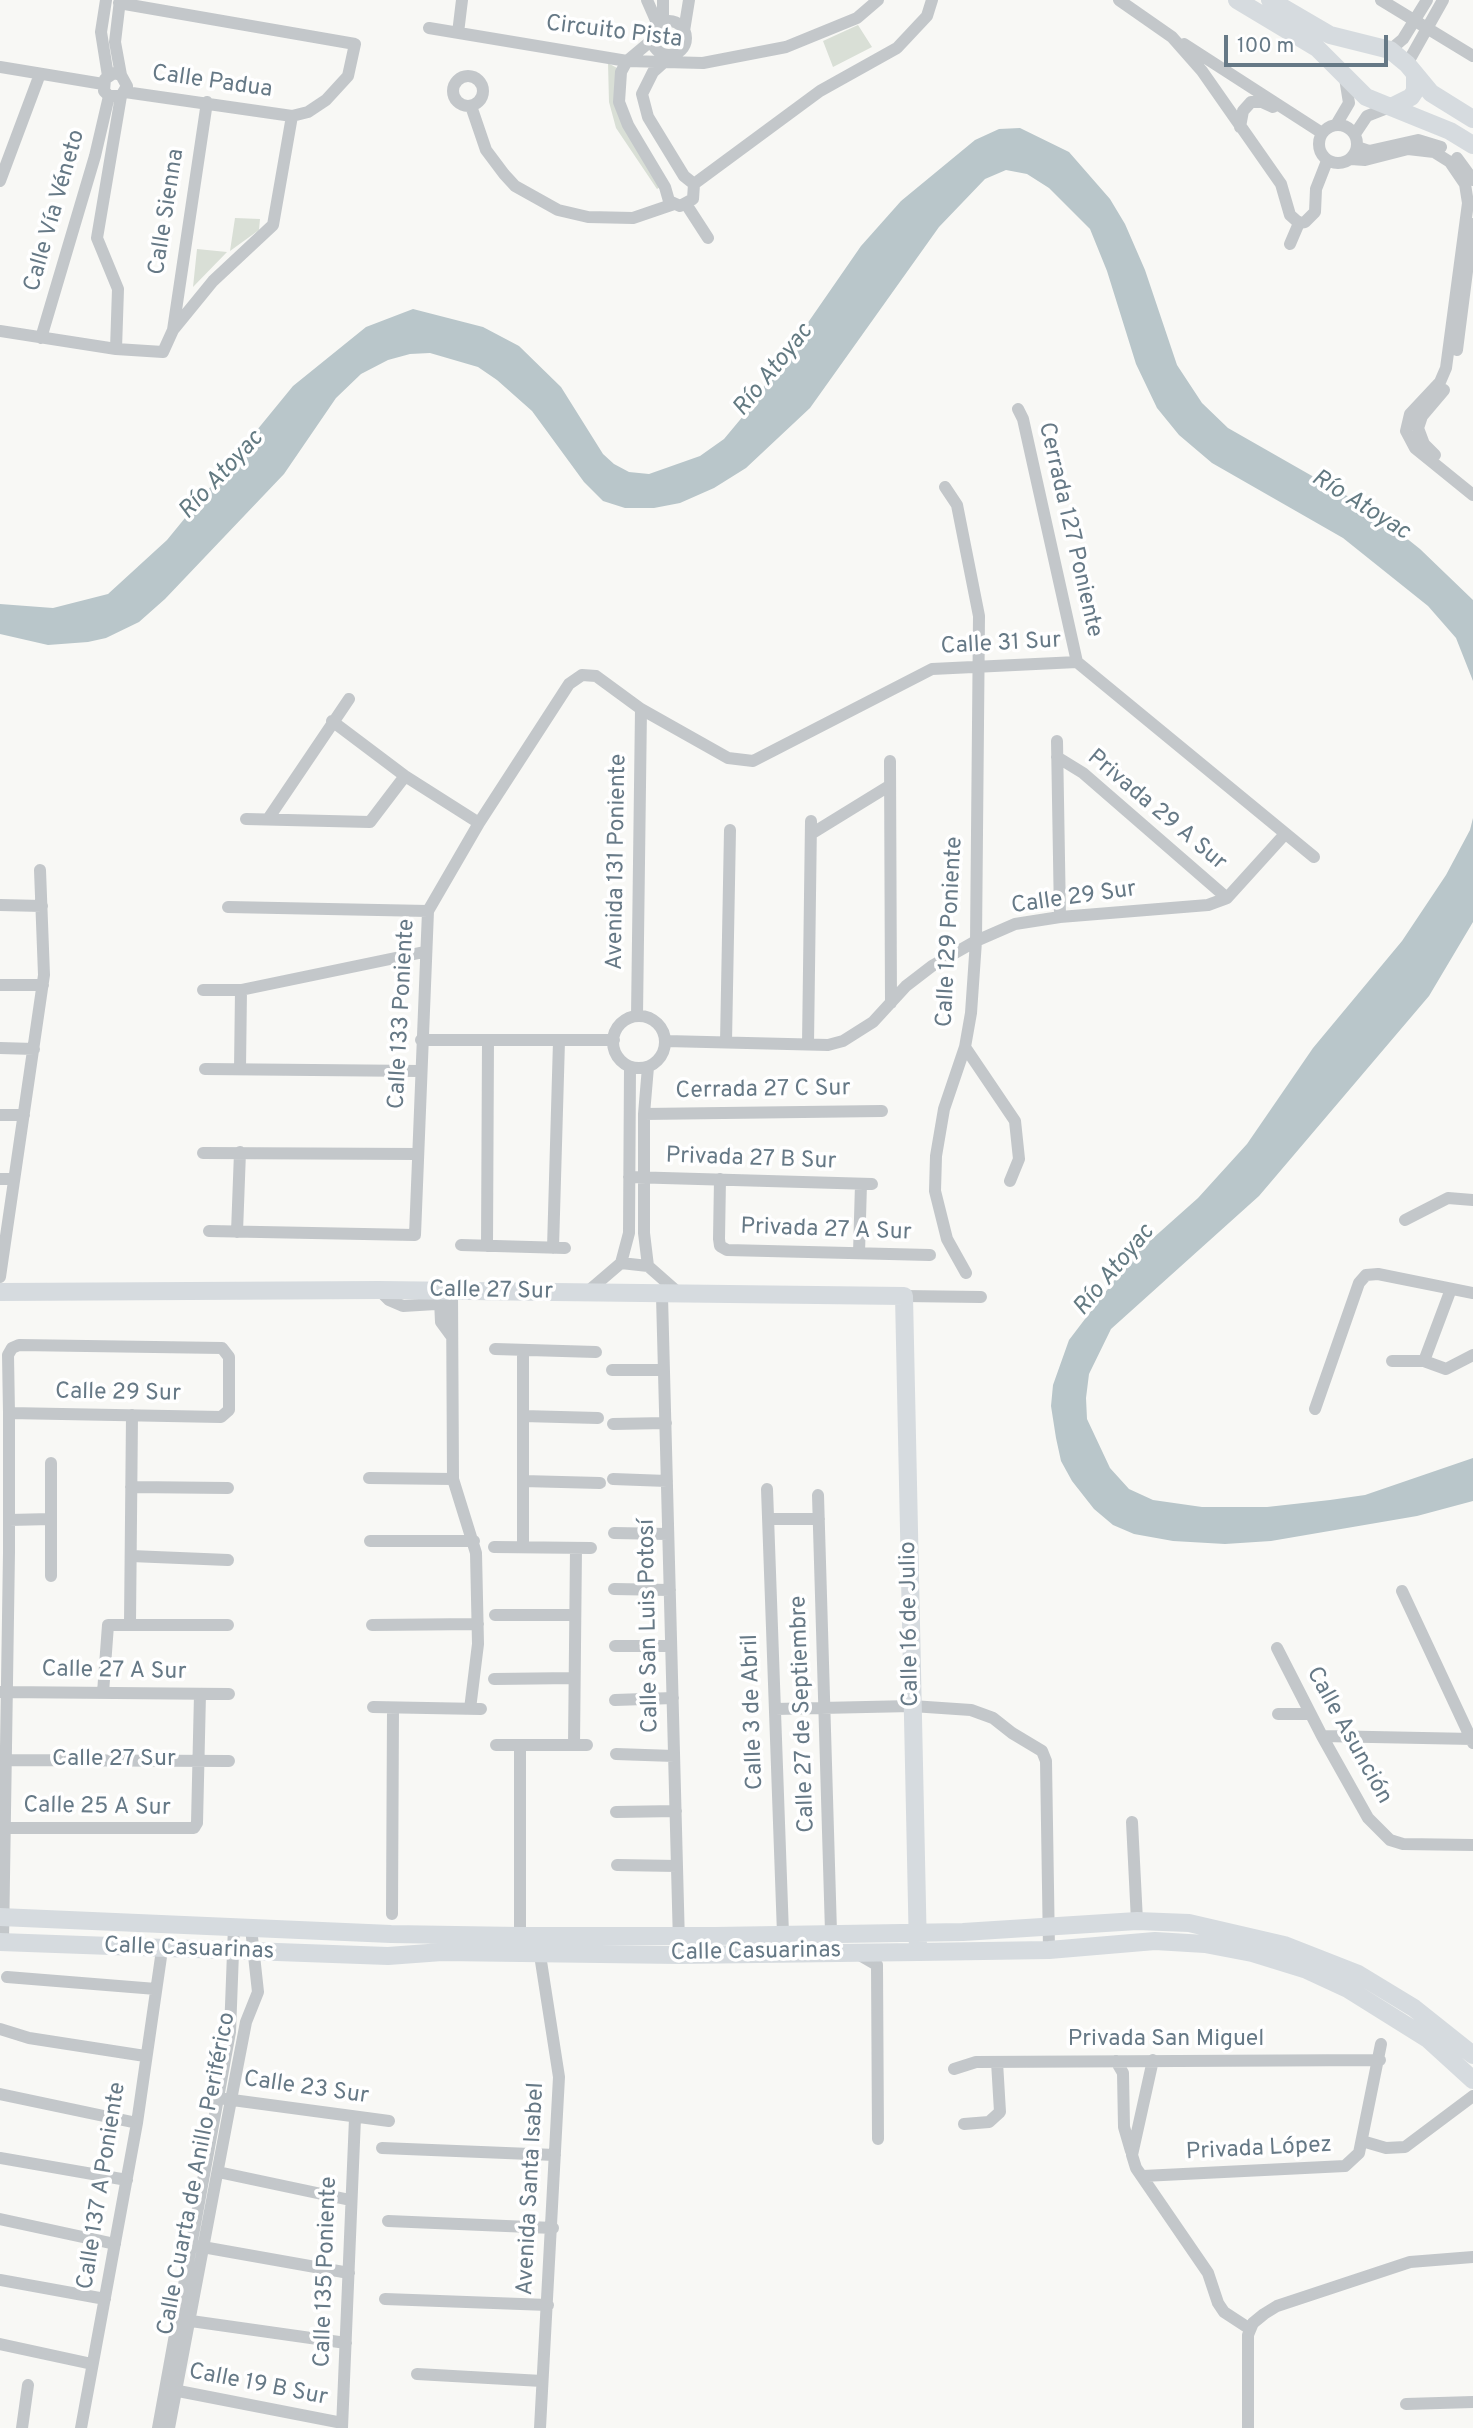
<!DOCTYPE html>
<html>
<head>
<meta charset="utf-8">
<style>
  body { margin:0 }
  #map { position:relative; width:1473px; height:2428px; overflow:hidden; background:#f8f8f5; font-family:Overpass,sans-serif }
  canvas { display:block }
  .scale { position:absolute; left:1224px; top:35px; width:164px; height:32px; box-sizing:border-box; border:4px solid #667986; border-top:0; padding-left:9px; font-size:21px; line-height:24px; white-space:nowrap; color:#667986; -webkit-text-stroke:5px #fff; paint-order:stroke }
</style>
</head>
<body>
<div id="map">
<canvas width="1473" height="2428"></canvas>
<div class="scale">100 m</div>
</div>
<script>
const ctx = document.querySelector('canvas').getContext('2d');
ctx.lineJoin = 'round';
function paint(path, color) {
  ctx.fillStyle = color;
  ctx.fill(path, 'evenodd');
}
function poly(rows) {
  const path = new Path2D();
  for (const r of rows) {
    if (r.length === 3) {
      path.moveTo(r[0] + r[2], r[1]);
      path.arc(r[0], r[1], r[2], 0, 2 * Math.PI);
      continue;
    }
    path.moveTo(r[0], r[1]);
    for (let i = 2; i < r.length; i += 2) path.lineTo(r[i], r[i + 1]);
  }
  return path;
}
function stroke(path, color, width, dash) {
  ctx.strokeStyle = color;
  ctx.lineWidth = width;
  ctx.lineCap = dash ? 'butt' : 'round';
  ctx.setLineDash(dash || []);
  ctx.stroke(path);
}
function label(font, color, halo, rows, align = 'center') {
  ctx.font = font + ' Overpass,sans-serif';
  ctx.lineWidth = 7;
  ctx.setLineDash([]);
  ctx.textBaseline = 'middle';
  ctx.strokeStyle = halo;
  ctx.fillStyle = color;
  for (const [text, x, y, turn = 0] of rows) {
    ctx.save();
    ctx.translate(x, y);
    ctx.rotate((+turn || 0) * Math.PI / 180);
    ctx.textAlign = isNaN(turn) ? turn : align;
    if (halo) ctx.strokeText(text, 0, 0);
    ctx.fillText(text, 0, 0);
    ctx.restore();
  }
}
const green = poly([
  [858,25,872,47,833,67,823,41],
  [608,63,617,68,618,105,663,185,657,189,616,128,609,102],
  [235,218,260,219,259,230,230,251],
  [197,249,227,252,193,287]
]);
const water = poly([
  [1020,128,1069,152,1110,199,1125,224,1145,270,1177,365,1202,403,1228,428,1370,509,1420,549,1473,600,1473,681,1456,638,1428,606,1343,538,1212,463,1179,435,1157,408,1136,364,1107,271,1090,229,1049,188,1027,174,1006,170,985,179,939,227,810,408,746,468,714,488,680,503,654,508,625,508,603,501,584,482,532,411,497,380,478,367,430,353,410,354,388,360,361,374,336,398,284,474,165,599,139,622,106,638,88,642,48,645,0,634,0,604,53,608,108,594,167,540,293,386,366,327,413,309,483,327,519,346,561,387,603,454,614,464,629,472,649,474,700,456,724,439,744,415,861,246,901,201,975,140,999,129],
  [1473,818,1473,922,1429,996,1259,1196,1111,1329,1089,1374,1086,1398,1087,1419,1110,1468,1129,1489,1153,1500,1202,1507,1267,1507,1330,1500,1365,1495,1473,1458,1473,1501,1417,1516,1271,1541,1225,1544,1173,1541,1134,1534,1113,1525,1094,1509,1072,1481,1061,1461,1056,1438,1051,1406,1053,1385,1069,1340,1133,1256,1198,1198,1247,1144,1313,1048,1402,941,1446,875,1470,830]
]);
const street = poly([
  [106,0,101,32,108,76],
  [120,0,115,42,121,75,127,86,121,96,109,96,104,91,105,79,114,73,121,75],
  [647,0,658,25],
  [1119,0,1172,37,1202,71,1281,184,1290,215,1299,223,1305,222,1315,212,1316,189,1327,161],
  [1381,0,1473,56],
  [669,38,17],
  [663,22,663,0],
  [429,28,627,61,703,63,786,47,857,18,878,0],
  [684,31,689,0],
  [458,33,462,0],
  [652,40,627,61,621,72,619,102,628,125,665,187,669,201,680,206,693,199,694,184,684,176,648,117,642,94,653,72,672,55],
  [1184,44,1322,133],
  [1390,50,1403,39,1427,0],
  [1407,64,1443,0],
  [0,67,103,84],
  [468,91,15],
  [125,92,292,116],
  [471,106,486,150,504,174,515,186,558,210,588,217,633,218,674,204],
  [1338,144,19],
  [1336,125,1349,103,1345,78],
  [1240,127,1243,111,1251,102,1262,102,1273,107],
  [1355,134,1367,116,1390,107],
  [1357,147,1369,151,1418,140,1441,147],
  [1457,158,1473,180],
  [1351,159,1365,160,1408,149,1434,152,1450,162,1465,184,1468,203,1446,368,1440,382,1410,414,1406,431,1415,448,1473,495],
  [0,181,40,74],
  [694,184,820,91,897,48,927,16,932,0],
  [686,204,708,238],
  [1290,244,1299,223],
  [173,330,207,102],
  [0,331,116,349,163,352,173,330,213,281,273,225,292,116,308,112,326,100,348,76,355,44,119,3],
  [41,338,95,156,109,96],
  [116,349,118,289,97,238,121,96],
  [1457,350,1473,224],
  [1018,409,1023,419,1077,662],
  [1435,455,1424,444,1418,428,1422,416,1444,390],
  [945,487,957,505,979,616,976,941,971,1013,965,1047,944,1109,936,1156,935,1191,947,1239,966,1273],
  [332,721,405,776,479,823],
  [1057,741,1060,917],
  [1057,757,1083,773,1227,898],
  [890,761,891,1003],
  [246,819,370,822,405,776],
  [268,819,349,699],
  [811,834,889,786],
  [0,905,42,906],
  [228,907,428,911],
  [0,985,43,985],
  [203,990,241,990,424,952],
  [639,1042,26],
  [637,1016,641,709],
  [421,1040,614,1040],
  [666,1041,828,1045,843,1041,873,1022,906,986,932,966,976,941,1015,924,1060,917,1208,905,1227,898,1285,834],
  [726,1042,730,830],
  [808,1044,811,821],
  [965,1047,1015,1121,1019,1159,1010,1181],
  [0,1048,34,1049],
  [648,1067,644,1114,644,1233,648,1266],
  [205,1069,420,1071],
  [240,1069,241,990],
  [644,1114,882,1111],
  [0,1115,24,1115],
  [203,1153,418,1154],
  [629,1177,872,1184],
  [0,1179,14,1179],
  [720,1179,719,1239,720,1246,727,1250,930,1255],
  [1405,1220,1448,1198,1473,1200],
  [209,1231,415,1235,428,911,479,823,569,684,582,675,596,676,641,709,728,758,753,761,932,669,1077,662,1314,857],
  [237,1232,240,1152],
  [461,1245,565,1248],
  [487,1246,488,1040],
  [553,1248,559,1041],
  [859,1253,861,1184],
  [621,1263,629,1233,630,1067],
  [0,1277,44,975,40,870],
  [379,1290,389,1300,403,1306,452,1303],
  [452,1291,453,1479,476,1553,478,1644,470,1709],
  [586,1293,621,1263,648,1266,682,1296],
  [662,1296,679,1943],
  [904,1296,981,1297],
  [440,1300,441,1322,452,1337],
  [495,1349,596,1352],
  [1392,1361,1424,1361,1446,1369,1473,1355],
  [1424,1361,1451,1289],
  [612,1370,664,1370],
  [1315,1409,1359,1283,1366,1275,1378,1274,1473,1293],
  [523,1416,598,1418],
  [613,1424,666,1423],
  [51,1463,51,1576],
  [369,1478,453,1479],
  [613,1479,667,1481],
  [523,1481,600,1483],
  [131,1487,228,1488],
  [767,1489,783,1934],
  [818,1495,831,1932],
  [768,1519,819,1519],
  [9,1520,51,1519],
  [614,1533,668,1534],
  [370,1541,474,1541],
  [523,1546,523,1350],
  [494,1547,591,1548],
  [131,1556,228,1560],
  [614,1589,670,1590],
  [1402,1591,1473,1743],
  [495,1615,575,1615],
  [130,1623,132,1415],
  [372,1625,478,1624],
  [615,1646,671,1646],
  [1277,1648,1322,1736,1368,1818,1390,1840,1403,1844,1473,1845],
  [494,1679,574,1678],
  [1,1692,229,1694],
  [103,1693,108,1625,228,1625],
  [615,1700,673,1698],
  [373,1707,481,1709],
  [775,1709,912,1706,971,1710,993,1718,1012,1733,1042,1751,1046,1761,1049,1950],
  [1278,1714,1310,1714],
  [1322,1736,1473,1739],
  [496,1745,587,1745],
  [520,1745,520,1936],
  [574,1745,576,1548],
  [616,1754,674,1756],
  [0,1760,229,1761],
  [616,1812,676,1811],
  [1132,1822,1137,1921],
  [0,1828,194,1828,197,1823,200,1694],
  [617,1865,677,1866],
  [392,1914,393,1708],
  [3,1942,9,1552,9,1413,8,1355,12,1348,19,1345,222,1348,229,1357,229,1410,221,1417,9,1413],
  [858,1954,877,1965,878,2139],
  [7,1977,156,1989],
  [0,2029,29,2038,145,2056],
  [1153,2060,1132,2155,1136,2168,1208,2273,1218,2303,1224,2312,1250,2329],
  [1116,2061,1123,2073,1124,2127,1131,2151],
  [954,2069,976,2062,1380,2060],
  [0,2094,137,2123],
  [225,2099,389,2121],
  [964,2124,989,2122,1000,2112,997,2062],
  [1362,2141,1386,2148,1405,2147,1473,2096],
  [382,2148,555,2155],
  [0,2158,127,2180],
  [218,2172,350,2200],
  [1143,2176,1345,2166,1359,2153,1381,2044],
  [0,2219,115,2244],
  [388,2221,553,2228],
  [197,2246,349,2273],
  [0,2280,105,2299],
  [385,2299,548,2305],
  [191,2321,346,2343],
  [0,2344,92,2364],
  [417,2374,542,2381],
  [168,2389,342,2423],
  [1406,2404,1473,2402],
  [22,2428,28,2385],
  [81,2428,137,2123,162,1950],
  [158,2428,230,2032,234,1926],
  [169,2428,231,2100,246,2022,258,1992,251,1928],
  [342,2428,355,2118],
  [540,2428,559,2077,540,1955],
  [1248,2428,1248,2335,1253,2323,1264,2314,1277,2306,1410,2262,1473,2257]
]);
const secondary = poly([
  [1237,0,1317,48,1366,97,1450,131,1473,145],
  [1270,0,1330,35,1390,50,1407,64,1431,93,1473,119],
  [1391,107,1411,97,1415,91,1415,75],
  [0,1292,379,1290,904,1296,918,1952],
  [0,1917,391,1934,520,1936,715,1936,963,1932,1137,1921,1189,1923,1284,1945,1358,1974,1414,2008,1473,2055],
  [0,1942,388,1956,442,1952,679,1955,918,1952,1049,1950,1155,1941,1205,1944,1252,1953,1307,1970,1348,1989,1428,2039,1473,2080]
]);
const streetNames = [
  ["Circuito Pista",614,33,7],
  ["Calle Padua",212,83,8],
  ["Calle Vía Véneto",56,211,-74],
  ["Calle Sienna",168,212,-81],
  ["Cerrada 127 Poniente",1069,530,77],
  ["Calle 31 Sur",1001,645,-3],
  ["Privada 29 A Sur",1156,811,40],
  ["Avenida 131 Poniente",618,862,-89],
  ["Calle 29 Sur",1074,899,-8],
  ["Calle 129 Poniente",951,932,-87],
  ["Calle 133 Poniente",403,1014,-87],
  ["Cerrada 27 C Sur",763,1091,-1],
  ["Privada 27 B Sur",751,1160,2],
  ["Privada 27 A Sur",826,1231,2],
  ["Calle 27 Sur",491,1292,1],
  ["Calle 29 Sur",118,1394,1],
  ["Calle 16 de Julio",911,1624,-91],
  ["Calle San Luis Potosí",650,1626,-91],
  ["Calle 27 A Sur",114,1672,1],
  ["Calle 3 de Abril",754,1712,-92],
  ["Calle 27 de Septiembre",804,1714,-92],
  ["Calle Asunción",1348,1736,61],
  ["Calle 27 Sur",114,1760],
  ["Calle 25 A Sur",97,1808,1],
  ["Calle Casuarinas",189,1950,2],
  ["Calle Casuarinas",756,1953,-1],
  ["Privada San Miguel",1166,2040],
  ["Calle 23 Sur",306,2089,8],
  ["Privada López",1259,2150,-3],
  ["Calle Cuarta de Anillo Periférico",198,2174,-79],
  ["Calle 137 A Poniente",103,2186,-81],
  ["Avenida Santa Isabel",532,2189,-87],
  ["Calle 135 Poniente",327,2272,-88],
  ["Calle 19 B Sur",258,2386,11]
];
const waterNames = [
  ["Río Atoyac",774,371,-51],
  ["Río Atoyac",222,476,-47],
  ["Río Atoyac",1360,506,32],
  ["Río Atoyac",1115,1271,-50]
];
paint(green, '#d9dfd6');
paint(water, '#b9c6ca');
stroke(street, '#c3c7ca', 12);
stroke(secondary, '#d6dbdf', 18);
label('23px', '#667986', '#fff', streetNames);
label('italic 24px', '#637a82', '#fff', waterNames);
</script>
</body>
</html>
